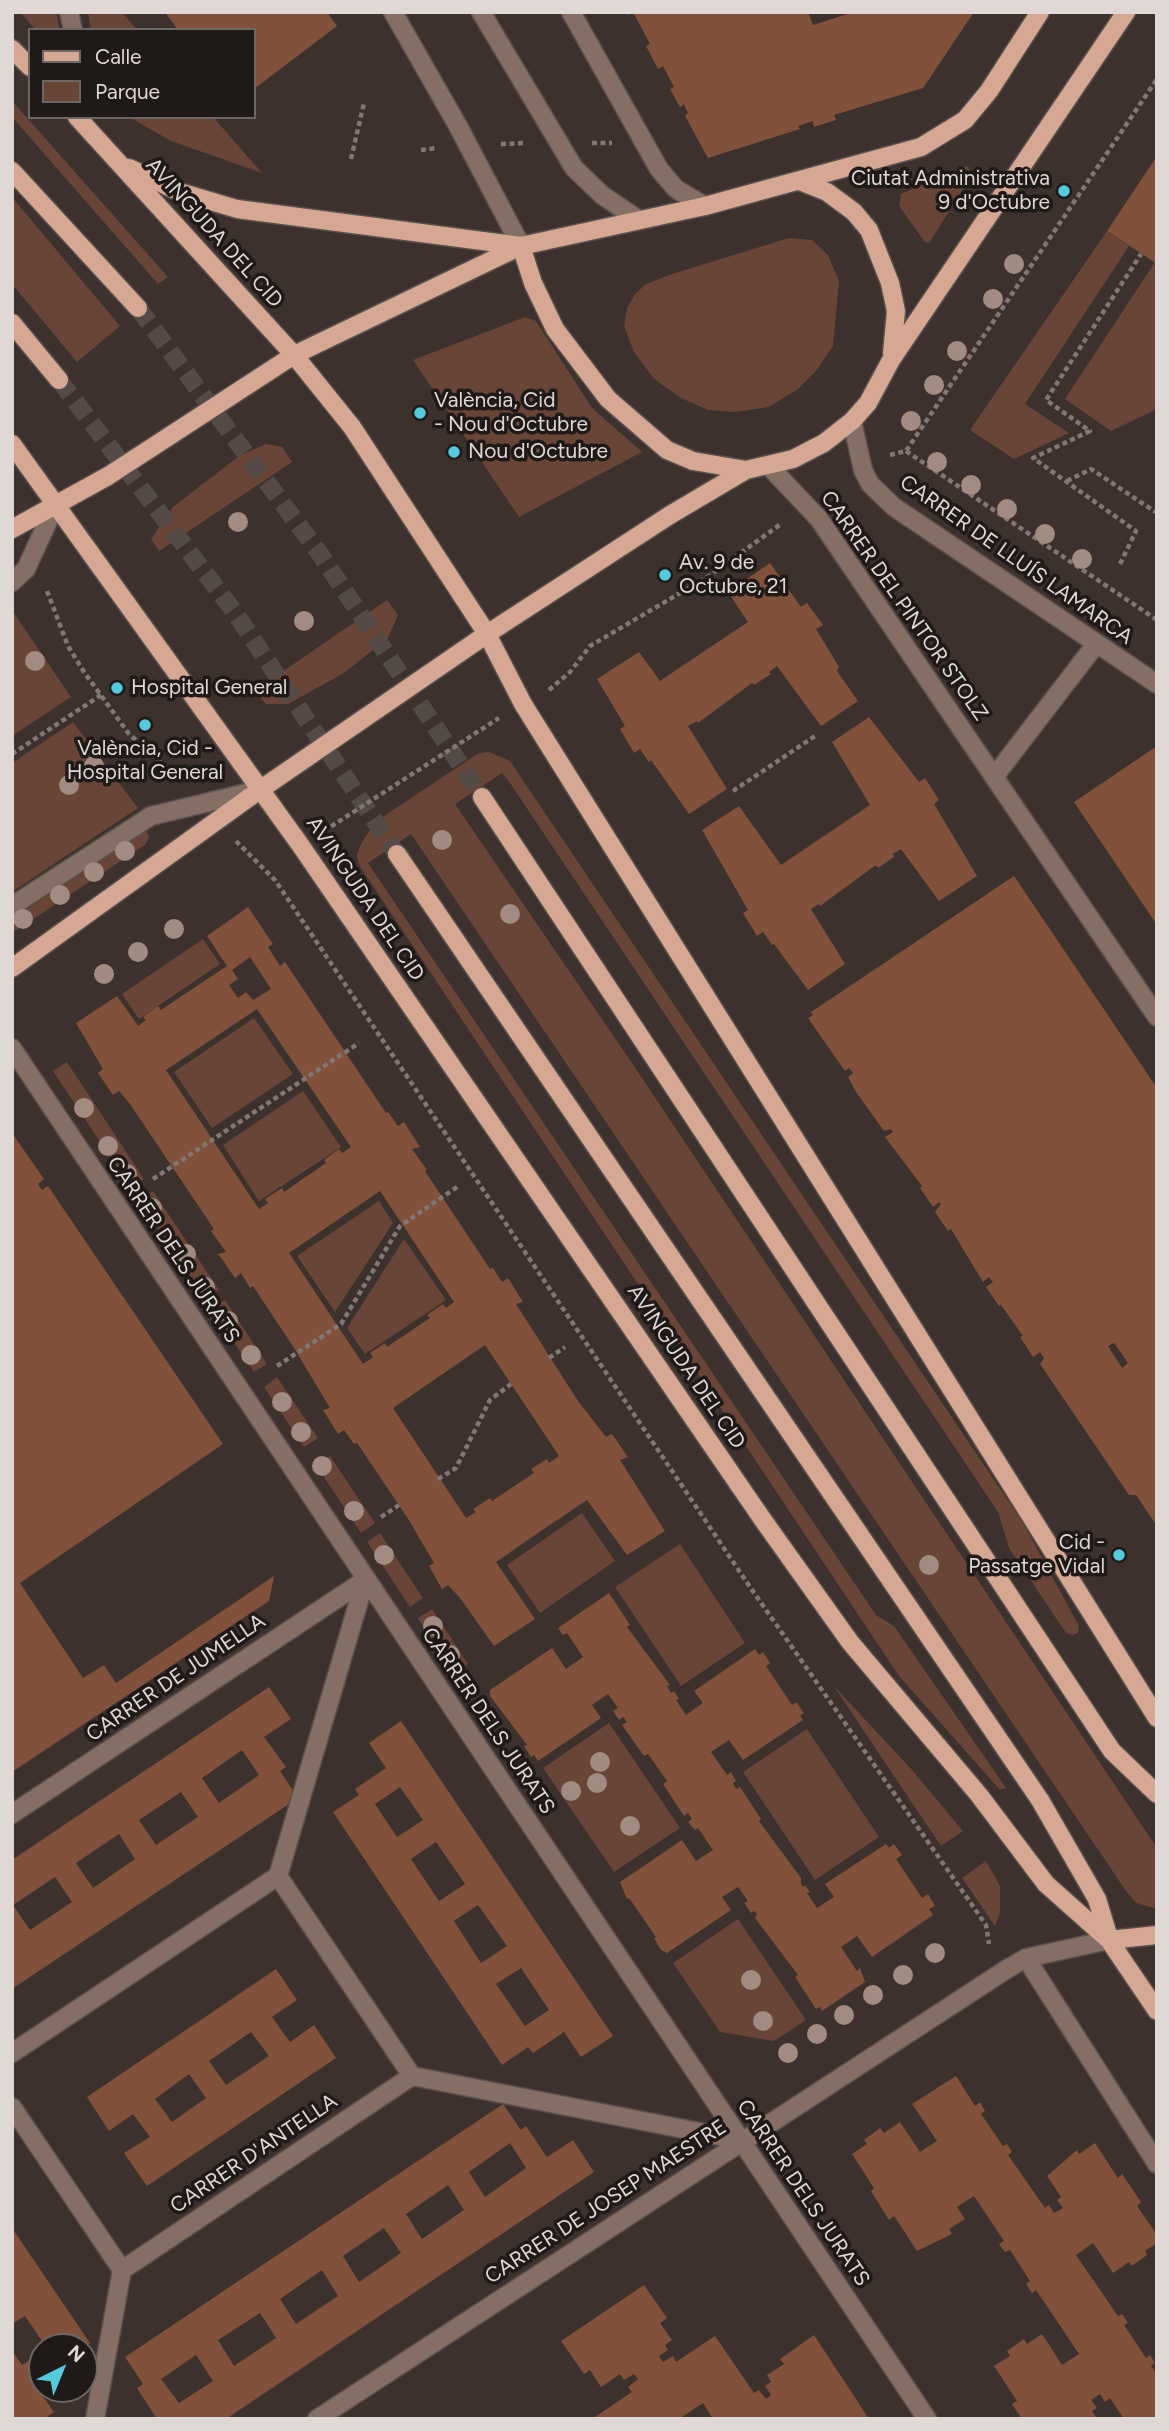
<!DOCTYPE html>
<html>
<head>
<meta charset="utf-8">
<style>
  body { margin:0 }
  #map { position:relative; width:1169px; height:2431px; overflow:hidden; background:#3c312d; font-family:Figtree,sans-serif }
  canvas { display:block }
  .frame { position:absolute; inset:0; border:14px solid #dfd8d5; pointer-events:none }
  .legend { position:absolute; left:28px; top:28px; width:228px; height:91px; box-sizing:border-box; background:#1f1a18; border:2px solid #6c6664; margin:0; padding:9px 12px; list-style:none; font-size:21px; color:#dfd8d5 }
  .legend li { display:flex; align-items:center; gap:14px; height:35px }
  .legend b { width:35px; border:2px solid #6c6664 }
  .north { position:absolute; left:28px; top:2333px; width:70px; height:70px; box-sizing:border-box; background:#1f1a18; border:2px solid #6c6664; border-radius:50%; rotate:43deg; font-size:19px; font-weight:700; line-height:28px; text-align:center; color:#dfd8d5 }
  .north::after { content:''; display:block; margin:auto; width:24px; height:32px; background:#54cade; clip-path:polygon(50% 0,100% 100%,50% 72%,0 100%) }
</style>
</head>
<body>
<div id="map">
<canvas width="1169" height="2431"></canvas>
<div class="frame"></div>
<ul class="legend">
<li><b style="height:9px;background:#d6a793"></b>Calle</li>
<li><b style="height:19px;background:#684536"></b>Parque</li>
</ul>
<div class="north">N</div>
</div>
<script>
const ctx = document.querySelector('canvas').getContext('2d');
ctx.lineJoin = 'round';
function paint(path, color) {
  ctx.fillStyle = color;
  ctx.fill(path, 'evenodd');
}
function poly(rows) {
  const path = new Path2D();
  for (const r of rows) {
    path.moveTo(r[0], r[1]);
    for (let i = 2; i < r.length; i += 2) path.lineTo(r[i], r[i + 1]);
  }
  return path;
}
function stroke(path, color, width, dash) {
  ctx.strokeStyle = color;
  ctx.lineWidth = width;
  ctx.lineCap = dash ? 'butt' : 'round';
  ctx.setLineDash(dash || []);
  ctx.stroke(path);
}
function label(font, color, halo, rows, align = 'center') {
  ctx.font = font + ' Figtree,sans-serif';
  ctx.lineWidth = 7;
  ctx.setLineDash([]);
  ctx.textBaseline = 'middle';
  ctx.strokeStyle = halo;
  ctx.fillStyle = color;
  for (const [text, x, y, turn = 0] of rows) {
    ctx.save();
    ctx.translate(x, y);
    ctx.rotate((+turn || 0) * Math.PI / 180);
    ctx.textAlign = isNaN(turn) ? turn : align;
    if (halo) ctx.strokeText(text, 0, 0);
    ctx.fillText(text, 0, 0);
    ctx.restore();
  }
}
const green = poly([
  [20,12,56,12,60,30,36,30],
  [88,12,122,12,137,30,91,30],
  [12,101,168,277,158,284,12,117],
  [129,117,213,117,262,173,171,141],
  [967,166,972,173,970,178,929,243,925,242,899,206,901,194],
  [12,197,120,326,77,362,12,284],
  [1107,231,1129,246,1025,404,1069,433,1014,459,970,430],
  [789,238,812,240,828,255,839,281,833,346,816,371,798,389,769,407,736,412,708,410,681,398,654,379,634,352,624,326,627,308,635,294,646,284,669,275],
  [1155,262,1157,409,1111,431,1065,399],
  [525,317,536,321,592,408,642,452,519,517,413,360],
  [266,444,282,447,292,462,159,551,151,539,173,507,239,456],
  [387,600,398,615,388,638,344,673,288,704,266,704,254,691],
  [12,610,71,697,12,736],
  [73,722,138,808,12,892,12,763],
  [489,752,510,761,1023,1523,1079,1626,1078,1633,1073,1635,1066,1633,1009,1548,998,1512,510,783,502,773,455,804,634,1066,1157,1848,1157,1909,1136,1903,1126,1891,411,834,368,863,876,1615,894,1626,1006,1788,1000,1790,899,1676,359,865,357,855,361,844,371,828,384,816,479,753],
  [146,830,149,837,145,845,12,933,12,919],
  [203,939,220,964,139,1019,122,994],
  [254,1018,293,1074,212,1128,174,1072],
  [67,1062,144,1179,131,1188,53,1071],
  [303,1091,341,1147,259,1201,223,1145],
  [153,1191,219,1290,205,1299,139,1200],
  [379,1201,393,1223,335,1312,297,1256],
  [404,1239,446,1300,365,1354,347,1328],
  [225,1300,267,1364,254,1372,212,1309],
  [277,1377,318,1438,304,1447,264,1387],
  [330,1456,375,1523,361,1533,316,1465],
  [582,1513,615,1561,540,1613,507,1565],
  [380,1533,423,1598,410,1607,367,1542],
  [680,1544,745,1643,681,1686,615,1587],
  [432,1609,468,1664,454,1674,418,1618],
  [833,1685,913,1771,963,1831,941,1846],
  [609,1723,680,1828,614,1872,543,1768],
  [807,1729,879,1837,815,1880,743,1772],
  [986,1861,1000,1886,1000,1912,995,1926,962,1878],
  [738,1919,806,2020,774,2041,720,2032,673,1963]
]);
const building = poly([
  [165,12,327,12,337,26,254,89,254,30,178,30],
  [627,12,808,12,813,25,854,12,974,12,923,88,834,115,836,120,814,127,813,121,798,126,800,129,708,158,685,116,688,113,684,104,680,107,670,89,674,87,663,66,658,69,646,46,650,44,633,12,628,15],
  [1157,156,1157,264,1107,231],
  [770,563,801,607,807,603,823,625,816,629,839,667,837,671,858,701,821,726,777,666,769,672,771,674,754,685,752,683,698,723,697,721,688,726,727,789,689,814,651,760,649,762,640,749,634,753,620,729,625,726,597,679,639,652,660,681,703,652,748,622,728,592],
  [869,717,919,782,925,778,939,800,934,804,977,876,939,901,901,849,893,854,894,857,878,868,876,865,820,906,819,904,811,909,845,964,808,990,774,944,772,945,763,932,757,936,743,913,748,910,702,830,739,806,781,865,870,805,832,742],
  [1157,746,1157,925,1074,802],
  [1014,876,1157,1088,1157,1526,1136,1495,1129,1495,1040,1364,1044,1358,1040,1352,1033,1357,1020,1337,1023,1336,1001,1305,999,1306,986,1287,993,1282,989,1277,983,1282,951,1229,948,1231,935,1212,941,1204,939,1202,933,1207,920,1188,922,1186,885,1137,893,1132,891,1129,884,1131,856,1092,848,1077,853,1073,849,1068,845,1071,808,1018,813,1015,811,1012],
  [1114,1343,1128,1363,1122,1368,1108,1346],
  [248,907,273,944,268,947,280,966,285,962,386,1113,388,1112,398,1126,404,1122,420,1147,412,1149,427,1170,425,1171,490,1269,493,1268,502,1282,508,1278,523,1302,516,1304,578,1401,606,1437,612,1434,628,1457,620,1460,665,1531,627,1555,587,1500,541,1531,496,1562,535,1619,494,1646,460,1598,448,1585,442,1589,429,1566,434,1563,407,1517,357,1443,354,1444,344,1430,338,1434,323,1410,330,1408,294,1348,253,1286,250,1288,241,1273,235,1278,222,1259,218,1254,226,1252,211,1231,214,1229,130,1104,119,1091,113,1095,98,1073,103,1069,76,1023,117,996,138,1026,146,1020,143,1017,158,1006,161,1010,227,966,207,936],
  [250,957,271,989,253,1000,246,992,238,998,229,985,238,979,232,970],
  [257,1009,351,1147,342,1153,339,1149,324,1160,326,1163,284,1192,282,1188,265,1199,268,1203,259,1209,166,1070],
  [380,1191,454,1302,446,1308,443,1304,427,1315,430,1318,387,1347,385,1343,370,1353,373,1357,363,1364,289,1253],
  [485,1345,559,1456,549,1463,547,1459,531,1469,534,1473,492,1501,490,1498,473,1509,476,1512,466,1518,393,1408],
  [12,1133,44,1179,38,1184,42,1190,48,1186,223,1444,20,1583,83,1678,104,1665,116,1683,274,1576,269,1601,12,1772],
  [609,1593,630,1625,627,1627,670,1685,667,1686,671,1693,674,1691,679,1699,676,1700,686,1715,703,1703,694,1691,755,1649,759,1655,763,1652,770,1663,766,1666,792,1705,796,1702,804,1713,800,1716,803,1720,743,1760,729,1740,711,1752,727,1775,731,1772,736,1781,733,1783,734,1786,737,1789,740,1787,761,1819,759,1821,801,1878,801,1884,803,1887,805,1885,810,1892,807,1893,817,1908,834,1897,825,1884,886,1844,889,1848,894,1844,902,1855,896,1859,922,1898,928,1894,935,1906,929,1909,933,1915,872,1957,857,1936,841,1947,857,1971,860,1968,865,1982,822,2011,820,2007,816,2009,795,1977,798,1975,755,1918,757,1914,754,1911,751,1913,744,1903,748,1901,738,1887,722,1897,731,1910,667,1953,661,1950,654,1938,656,1937,629,1898,627,1899,620,1882,682,1840,696,1861,713,1850,698,1828,695,1830,688,1822,692,1819,688,1813,684,1816,663,1784,667,1781,648,1754,644,1756,622,1725,627,1722,623,1717,619,1720,613,1711,618,1708,608,1694,592,1705,601,1718,538,1761,534,1755,531,1757,524,1746,527,1745,490,1696,490,1690,552,1648,566,1669,583,1657,567,1633,563,1635,558,1628],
  [269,1687,291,1719,264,1737,286,1767,280,1771,298,1798,12,1989,12,1860],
  [242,1750,259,1775,219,1803,202,1778],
  [181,1792,198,1817,156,1845,139,1820],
  [119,1834,135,1859,93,1888,76,1863],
  [55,1877,72,1902,30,1930,13,1905],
  [401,1721,613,2036,581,2057,564,2032,533,2053,528,2047,502,2065,333,1812,359,1795,355,1789,386,1768,369,1743],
  [400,1787,423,1820,397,1837,375,1804],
  [436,1842,465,1884,439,1901,411,1859],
  [478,1905,507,1946,481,1963,454,1921],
  [521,1968,549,2010,525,2026,496,1984],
  [276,1969,297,2000,272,2017,290,2042,314,2025,336,2058,147,2186,124,2153,150,2137,133,2114,109,2131,87,2097],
  [251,2032,269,2056,226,2085,209,2061],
  [189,2074,206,2098,172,2122,155,2099],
  [956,2076,975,2106,980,2102,985,2111,981,2114,1003,2146,1007,2144,1012,2152,1008,2155,1045,2208,1049,2205,1054,2213,1063,2208,1057,2200,1061,2197,1047,2176,1077,2150,1079,2154,1095,2143,1118,2178,1122,2174,1141,2202,1137,2206,1157,2235,1157,2243,1145,2251,1147,2255,1132,2266,1129,2262,1113,2273,1093,2243,1076,2255,1118,2316,1122,2314,1128,2323,1124,2325,1146,2358,1150,2355,1155,2363,1151,2366,1157,2374,1157,2419,1124,2419,1110,2398,1105,2402,1100,2394,1091,2400,1097,2408,1092,2411,1097,2419,1022,2419,1012,2404,1017,2401,994,2366,1010,2356,1007,2351,1024,2339,1027,2344,1042,2334,1062,2365,1079,2354,1036,2290,1032,2293,1026,2284,1030,2281,1010,2250,1005,2252,999,2244,1004,2241,974,2196,957,2207,965,2219,949,2229,952,2234,917,2251,894,2216,889,2220,871,2191,874,2188,852,2154,867,2144,864,2140,880,2128,884,2133,900,2122,920,2152,937,2141,912,2104],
  [503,2104,521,2130,526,2126,547,2157,573,2140,594,2172,226,2419,157,2419,137,2388,143,2384,125,2357],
  [510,2143,526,2168,485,2197,469,2172],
  [448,2185,464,2210,422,2239,406,2214],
  [384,2228,401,2253,359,2282,343,2256],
  [322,2270,338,2296,296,2324,280,2299],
  [260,2313,276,2338,234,2366,218,2340],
  [196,2355,213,2381,179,2403,161,2379],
  [12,2228,90,2343,84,2347,46,2347,25,2316,12,2324],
  [644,2285,667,2318,660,2323,672,2340,665,2345,668,2350,659,2356,663,2362,673,2356,676,2362,715,2336,754,2393,759,2390,766,2399,771,2395,765,2386,771,2382,767,2375,784,2364,780,2359,814,2335,869,2419,713,2419,703,2403,679,2419,592,2419,632,2392,628,2387,638,2379,634,2374,624,2380,620,2374,601,2387,590,2370,584,2374,561,2341],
  [12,2351,22,2365,42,2352,42,2383,36,2387,54,2412,44,2419,12,2419]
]);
const majorTunnel = poly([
  [138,308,320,554,482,797],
  [59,380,233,610,397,854]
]);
const path = poly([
  [592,143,612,143],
  [501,144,524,143],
  [421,150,437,148],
  [351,159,364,103],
  [906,451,1157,620],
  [890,455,906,451,1157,79],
  [1067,481,1091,469,1157,513],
  [1120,564,1136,531,1033,458,1090,431,1046,400,1141,254],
  [47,591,68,646,84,672,129,734,178,778],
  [549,690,570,672,590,646,709,576,782,523],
  [12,754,101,695],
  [733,791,815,736],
  [324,831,499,718],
  [236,841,275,880,750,1587,986,1925,989,1944],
  [153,1179,359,1043],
  [549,1358,565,1347],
  [277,1366,341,1324,400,1226,457,1187],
  [438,1479,456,1468,490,1400,511,1384],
  [381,1517,399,1505]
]);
const minor = poly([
  [69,12,73,30],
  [393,12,458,126,521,246],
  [481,12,574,168,602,195,639,220],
  [571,12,659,169,676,189,705,206],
  [852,421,863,470,870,484,894,507,1157,684],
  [770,467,819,519,1157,1017],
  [12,582,26,569,55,506],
  [994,777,1096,644],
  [12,906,151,816,259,790],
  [12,1048,927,2419],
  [12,1814,365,1580],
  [1026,1958,1157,2164],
  [12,2053,278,1876,365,1580],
  [412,2076,740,2140],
  [12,2107,122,2270,412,2076,278,1876],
  [95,2419,122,2270],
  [317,2419,1007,1969,1026,1958,1109,1940]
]);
const major = poly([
  [12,49,30,67],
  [77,117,294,355,352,427,487,634,523,704,1157,1718],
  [129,168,180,192,237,209,521,246],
  [12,171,138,308],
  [802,182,827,192,854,212,869,230,890,283,896,311,892,353],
  [521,246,533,283,555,329,608,399,667,450,693,461,746,470],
  [12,323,59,380],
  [12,444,301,846,763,1520,850,1642,979,1795,1046,1884,1109,1940,1157,2011],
  [12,529,108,476,294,355,521,246,705,206,921,147,965,120,989,91,1040,12],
  [482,797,1112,1751,1157,1794],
  [397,854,1040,1800,1097,1899,1109,1938],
  [12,968,261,789,487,634,670,515,746,470,793,459,824,443,852,421,868,403,891,360,1126,12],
  [1109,1940,1157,1935]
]);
const trees = [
  [1014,264],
  [993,299],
  [957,351],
  [934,385],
  [911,421],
  [937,462],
  [971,485],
  [1007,509],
  [238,522],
  [1045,534],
  [1082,559],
  [304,621],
  [35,661],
  [94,766],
  [69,785],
  [442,840],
  [125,851],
  [94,872],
  [60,895],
  [510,914],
  [23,919],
  [174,929],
  [138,952],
  [104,974],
  [84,1108],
  [108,1146],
  [127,1174],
  [152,1208],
  [186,1254],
  [205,1287],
  [228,1321],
  [251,1355],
  [282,1402],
  [301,1432],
  [322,1466],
  [354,1511],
  [384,1555],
  [929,1565],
  [433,1626],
  [450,1655],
  [600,1762],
  [597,1783],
  [571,1791],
  [630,1826],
  [935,1953],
  [903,1975],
  [751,1980],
  [873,1995],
  [844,2015],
  [763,2021],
  [817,2034],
  [788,2053]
];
const markers = [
  [1064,191,7,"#54cade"],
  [420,413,7,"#54cade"],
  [454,452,7,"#54cade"],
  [665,575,7,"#54cade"],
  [117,688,7,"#54cade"],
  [145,725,7,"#54cade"],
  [1119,1555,7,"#54cade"]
];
const poiNames = [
  ["Ciutat Administrativa",1050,179,"right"],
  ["9 d'Octubre",1050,203,"right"],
  ["València, Cid",434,401],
  ["- Nou d'Octubre",434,425],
  ["Nou d'Octubre",468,452],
  ["Av. 9 de",679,563],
  ["Octubre, 21",679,587],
  ["Hospital General",131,688],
  ["València, Cid -",145,749,"center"],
  ["Hospital General",145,773,"center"],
  ["Cid -",1105,1543,"right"],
  ["Passatge Vidal",1105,1567,"right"]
];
const streetNames = [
  ["AVINGUDA DEL CID",214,233,48],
  ["CARRER DE LLUÍS LAMARCA",1016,560,35],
  ["CARRER DEL PINTOR STOLZ",904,606,55],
  ["AVINGUDA DEL CID",365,899,56],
  ["CARRER DELS JURATS",173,1250,56],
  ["AVINGUDA DEL CID",686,1367,56],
  ["CARRER DE JUMELLA",176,1678,-34],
  ["CARRER DELS JURATS",488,1721,56],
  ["CARRER D'ANTELLA",254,2154,-34],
  ["CARRER DELS JURATS",803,2193,56],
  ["CARRER DE JOSEP MAESTRE",606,2202,-33]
];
paint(green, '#684536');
paint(building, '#82513c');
stroke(majorTunnel, '#544a46', 18, [18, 9]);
stroke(minor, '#594f4b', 21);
stroke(major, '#594f4b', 21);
stroke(path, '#817774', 4.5, [5, 3.5]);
stroke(minor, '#856e64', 18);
stroke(major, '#d6a793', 18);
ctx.fillStyle = '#a28b81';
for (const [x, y] of trees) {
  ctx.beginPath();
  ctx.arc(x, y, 10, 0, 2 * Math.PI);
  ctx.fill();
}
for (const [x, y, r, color] of markers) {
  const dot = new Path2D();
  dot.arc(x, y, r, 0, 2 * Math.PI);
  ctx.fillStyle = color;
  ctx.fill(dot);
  stroke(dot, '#1f1a18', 2.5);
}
label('21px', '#dfd8d5', '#1f1a18', poiNames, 'left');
label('21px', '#dfd8d5', '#1f1a18', streetNames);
</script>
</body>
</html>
